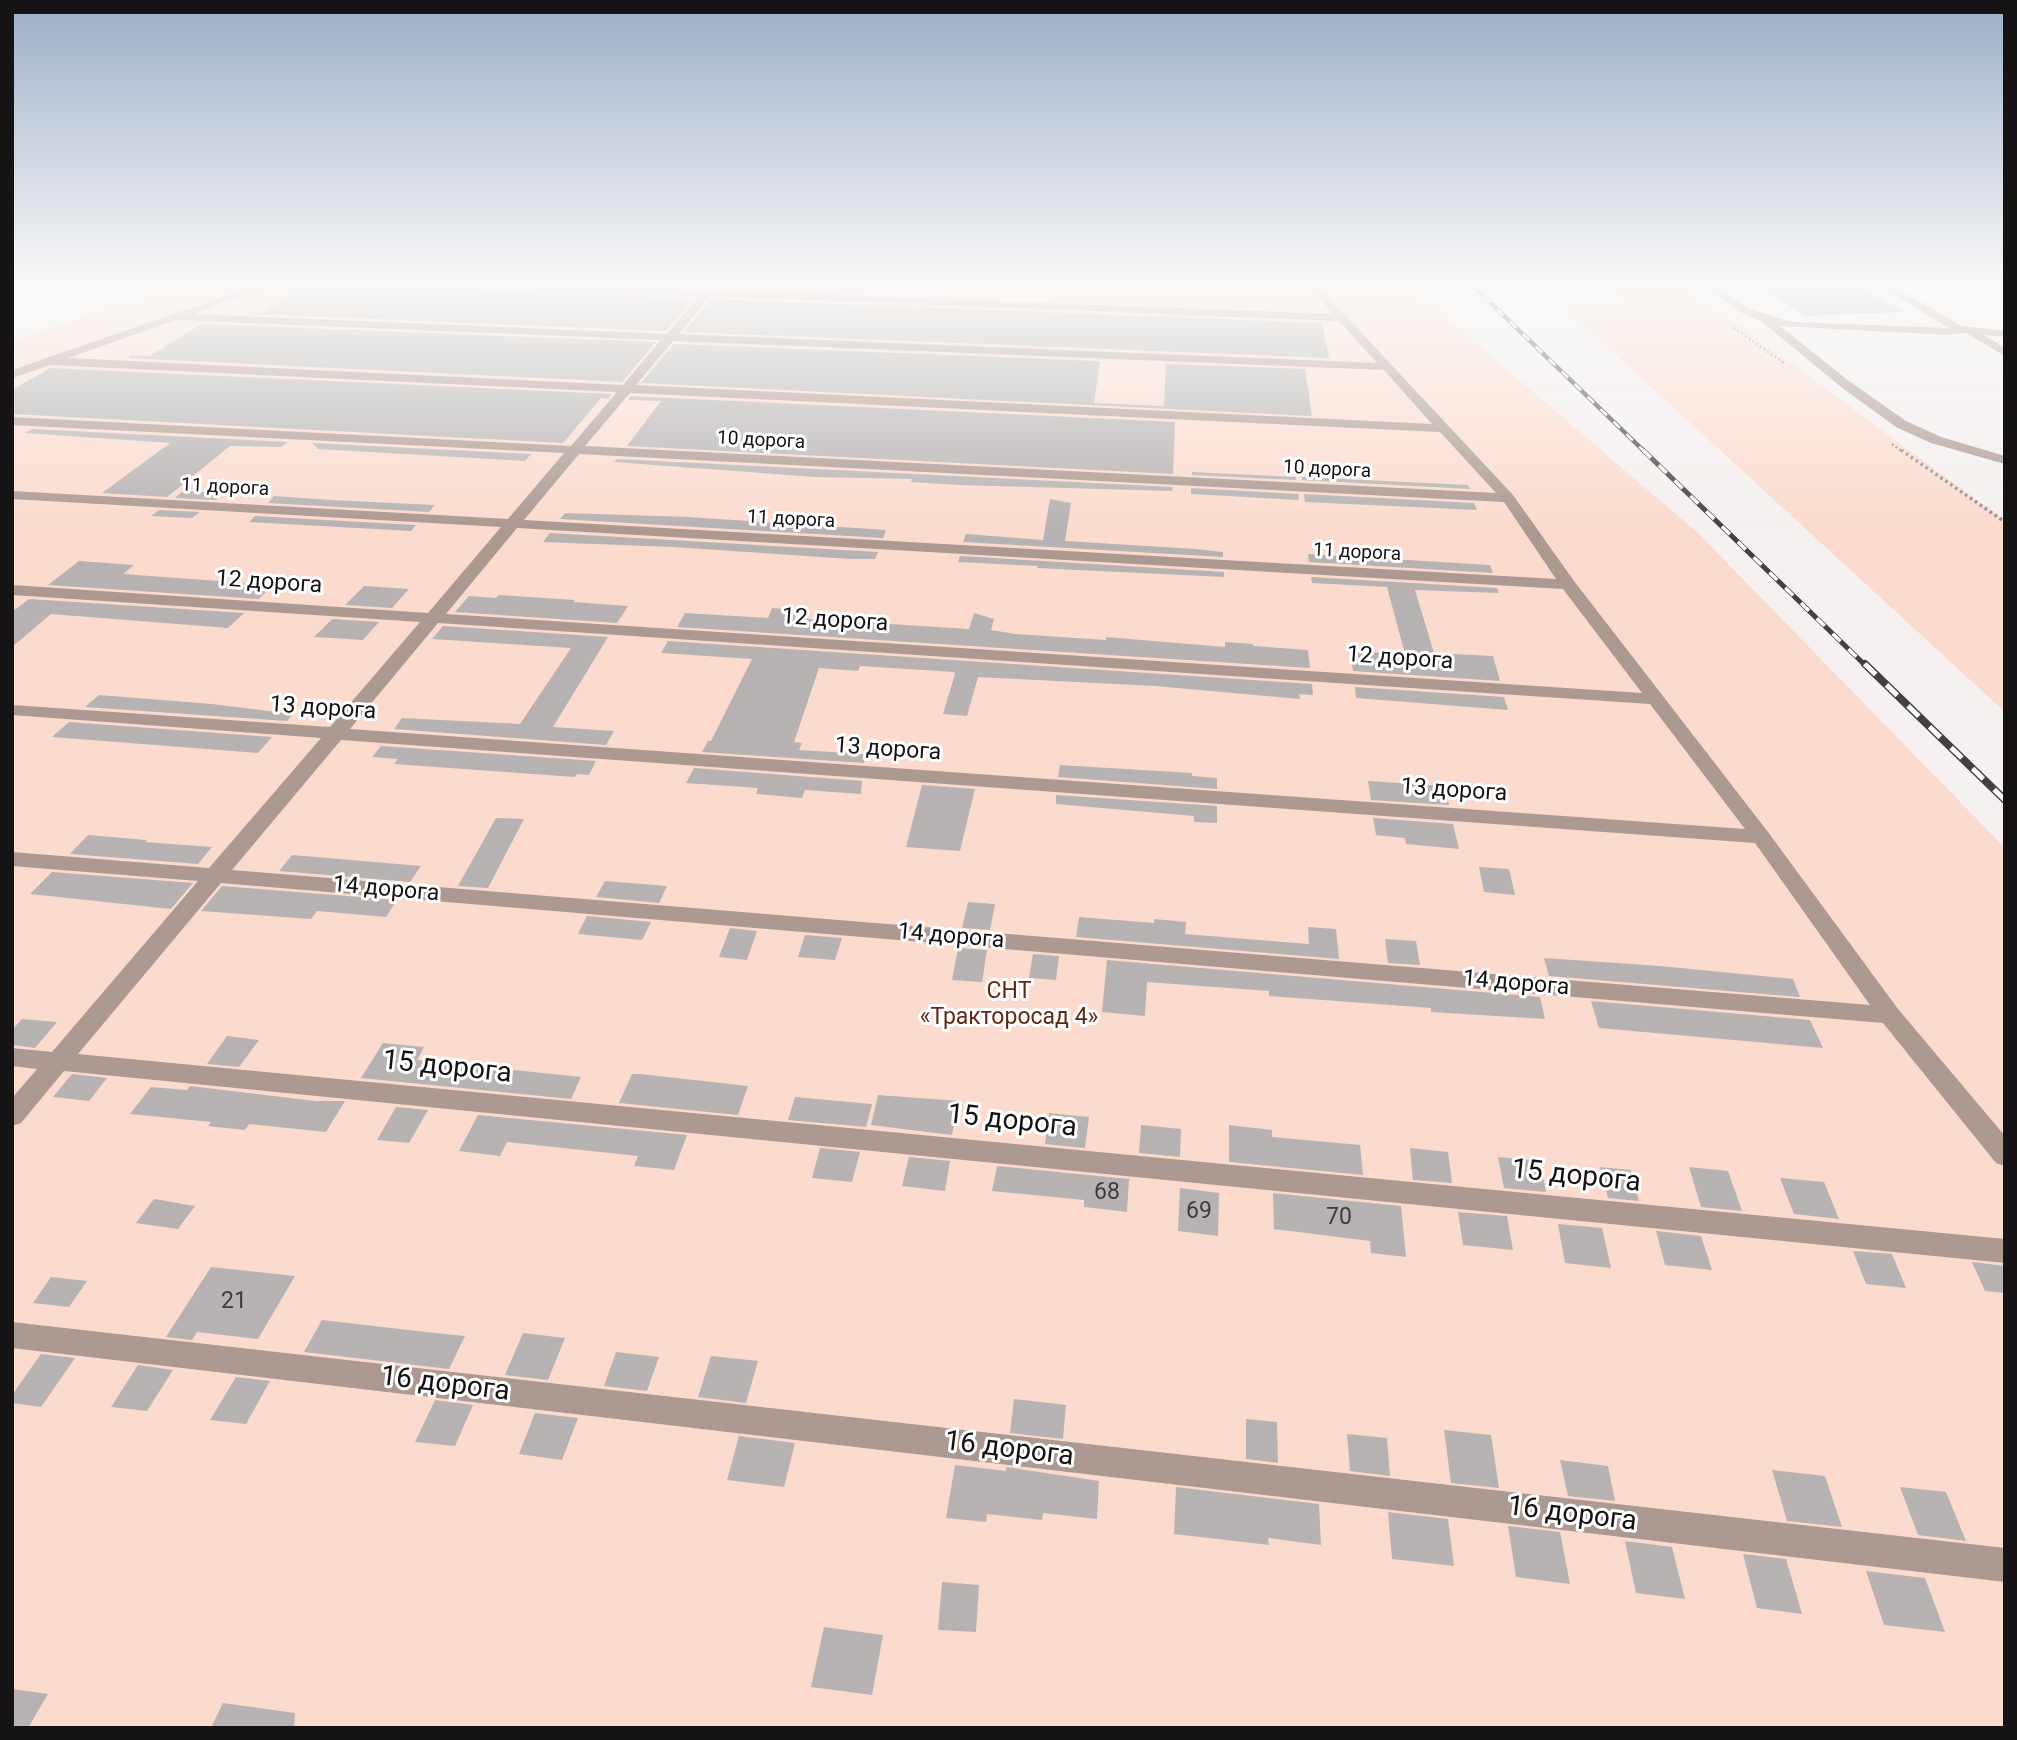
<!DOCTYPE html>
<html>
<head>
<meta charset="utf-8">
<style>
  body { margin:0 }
  #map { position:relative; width:2017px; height:1740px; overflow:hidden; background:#f5f1f0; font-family:Roboto,sans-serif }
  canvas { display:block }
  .frame { position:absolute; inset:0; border:14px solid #151313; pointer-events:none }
</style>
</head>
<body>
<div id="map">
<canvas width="2017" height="1740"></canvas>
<div class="frame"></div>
</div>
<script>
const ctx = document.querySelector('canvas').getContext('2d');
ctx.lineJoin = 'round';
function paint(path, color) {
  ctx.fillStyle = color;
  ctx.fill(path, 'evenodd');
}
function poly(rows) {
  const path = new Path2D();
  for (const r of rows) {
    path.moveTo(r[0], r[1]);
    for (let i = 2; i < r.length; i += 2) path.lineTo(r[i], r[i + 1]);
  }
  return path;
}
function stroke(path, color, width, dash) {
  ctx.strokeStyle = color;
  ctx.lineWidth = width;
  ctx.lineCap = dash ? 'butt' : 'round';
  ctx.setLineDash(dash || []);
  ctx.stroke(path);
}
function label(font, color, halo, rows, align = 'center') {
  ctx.font = font + ' Roboto,sans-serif';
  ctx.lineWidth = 6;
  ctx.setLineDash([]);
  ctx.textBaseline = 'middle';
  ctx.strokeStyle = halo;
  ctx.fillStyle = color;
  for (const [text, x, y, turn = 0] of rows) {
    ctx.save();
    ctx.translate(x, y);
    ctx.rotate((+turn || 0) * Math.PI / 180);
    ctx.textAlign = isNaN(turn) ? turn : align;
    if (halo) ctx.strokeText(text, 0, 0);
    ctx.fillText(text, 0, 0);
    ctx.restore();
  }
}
const green = poly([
  [181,284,260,284,12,370,12,341],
  [264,284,1407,284,1698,533,2005,848,2005,1728,12,1728,12,373],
  [1562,284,1676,284,1744,328,2005,521,2005,712,1564,307,1629,309,1606,285]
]);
const building = poly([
  [306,284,475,286,482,290,694,298,666,331,232,313,262,313],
  [1856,284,1905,312,1805,316,1759,286],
  [711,299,1322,323,1329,358,684,332],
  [201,324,656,342,622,382,127,358,131,355,150,356],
  [674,344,1100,361,1094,403,1164,406,1166,364,1305,369,1312,416,641,383],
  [50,368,612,394,608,399,601,398,563,443,12,414,12,390],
  [631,396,1175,422,1173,474,627,446,661,401,628,400],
  [32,429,288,442,281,447,230,446,167,497,102,493,170,443,25,433],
  [312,443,531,454,525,461,318,449],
  [617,459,1173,487,1172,491,959,485,911,482,912,479,815,477,614,462],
  [1192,472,1296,477,1296,480,1192,475],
  [1302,477,1468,485,1470,489,1302,480],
  [1191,488,1298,494,1299,500,1191,494],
  [183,491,224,493,216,500,175,498],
  [1304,494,1474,503,1477,510,1305,502],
  [274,496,331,500,435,505,429,512,268,503],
  [1050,499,1071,503,1065,541,1196,549,1223,552,1223,557,963,542,966,534,1043,540],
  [159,510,200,512,192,518,151,516],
  [565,513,688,517,886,530,883,538,560,519],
  [255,516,416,525,411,531,249,522],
  [550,533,878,552,875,559,850,559,674,547,543,542],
  [1308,554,1490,565,1493,573,1309,562],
  [960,556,1224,572,1224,577,1037,568,1038,566,958,562],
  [79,561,134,565,123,574,273,585,259,599,48,585],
  [1311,577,1497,588,1499,593,1415,590,1434,653,1493,656,1500,681,1353,671,1350,651,1405,654,1387,587,1312,583],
  [364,586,409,589,392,608,345,605],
  [499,595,575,600,573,602,628,606,617,623,455,612,469,596,496,598],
  [29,599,244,613,228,628,51,614,12,647,12,612],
  [772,608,798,610,794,618,969,629,974,613,994,619,991,630,1016,634,1106,640,1106,637,1225,647,1225,642,1253,644,1253,646,1308,650,1310,668,677,627,685,613,768,618],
  [332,619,379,622,363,640,314,637],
  [443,626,608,637,553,727,614,731,606,745,394,729,402,718,520,724,571,648,432,639],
  [668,641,1312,684,1313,695,1299,694,1300,699,1155,686,978,677,967,716,943,714,955,674,954,672,860,666,858,671,819,668,794,742,802,743,799,750,864,754,864,763,702,752,708,741,711,741,752,659,661,653],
  [1355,687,1504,697,1508,710,1356,698],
  [99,695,212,704,293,714,287,721,85,707],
  [69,722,272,737,258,753,52,737],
  [381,746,596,761,589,775,577,774,575,777,394,764,398,759,372,757],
  [1060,765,1192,773,1192,776,1217,778,1217,789,1058,777],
  [694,768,862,781,861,794,805,790,802,798,756,794,758,788,686,783],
  [1368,781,1445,786,1449,805,1371,800],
  [922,785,975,789,960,851,906,847],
  [1056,795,1217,806,1217,823,1194,822,1194,816,1056,804],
  [496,818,524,819,488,888,458,886],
  [1373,818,1453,824,1459,849,1406,844,1405,838,1376,835],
  [88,835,147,840,145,842,212,847,198,864,70,854],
  [292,855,421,866,410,882,279,871],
  [1479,867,1509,869,1515,895,1484,892],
  [52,872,193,883,171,909,30,894],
  [605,881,667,886,659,903,596,897],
  [222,886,397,900,386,917,317,911,311,919,201,911],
  [968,902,995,904,990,930,962,928],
  [587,916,651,922,642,940,578,934],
  [1079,917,1154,923,1154,919,1186,922,1185,934,1309,944,1308,927,1336,929,1339,959,1076,937],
  [730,928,757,931,747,960,719,957],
  [805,935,842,938,835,960,798,957],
  [1385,939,1416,941,1420,965,1388,963],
  [958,948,987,950,982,982,952,980],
  [1033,954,1059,956,1056,980,1029,978],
  [1544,958,1660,966,1793,979,1800,997,1549,976],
  [1107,960,1540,997,1545,1019,1431,1012,1431,1008,1269,996,1269,991,1147,982,1145,1016,1102,1012],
  [1591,1001,1810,1020,1823,1048,1599,1028],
  [22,1019,57,1022,35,1048,12,1045,12,1030],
  [227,1036,259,1040,239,1067,207,1064],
  [383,1043,424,1047,417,1060,581,1077,571,1099,361,1078],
  [72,1074,107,1078,89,1101,53,1097],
  [632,1074,640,1074,748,1086,738,1115,619,1103],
  [190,1086,315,1101,345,1101,326,1132,249,1124,245,1130,208,1126,211,1122,130,1114,151,1087,187,1090],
  [878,1095,959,1101,952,1135,871,1125],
  [795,1097,872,1104,866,1127,788,1120],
  [396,1107,428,1110,409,1143,377,1140],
  [1049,1113,1089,1117,1085,1148,1045,1144],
  [478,1115,687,1135,674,1170,634,1166,638,1156,507,1142,500,1156,459,1151],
  [1141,1125,1181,1129,1180,1157,1139,1153],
  [1229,1125,1272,1130,1272,1137,1360,1145,1363,1175,1229,1162],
  [820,1148,860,1152,852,1182,812,1178],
  [1410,1148,1448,1152,1452,1183,1413,1180],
  [909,1157,950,1161,945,1191,902,1186],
  [1498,1157,1540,1161,1546,1192,1504,1188],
  [997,1166,1129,1179,1127,1212,1084,1207,1084,1200,992,1191],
  [1600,1167,1631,1170,1639,1201,1608,1198],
  [1689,1167,1728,1171,1742,1211,1701,1207],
  [1780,1178,1824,1182,1839,1219,1794,1214],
  [1180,1188,1219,1193,1218,1236,1178,1231],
  [1273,1193,1401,1206,1406,1257,1371,1253,1370,1241,1274,1229],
  [154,1199,195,1206,178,1229,136,1223],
  [1458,1212,1507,1216,1513,1250,1463,1245],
  [1558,1224,1602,1228,1611,1268,1565,1263],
  [1656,1231,1701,1236,1712,1270,1665,1265],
  [1853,1251,1892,1254,1906,1288,1866,1284],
  [1972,1262,2005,1266,2005,1293,1985,1291],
  [211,1267,295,1276,258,1339,197,1332,192,1340,166,1337],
  [51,1277,87,1281,69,1307,33,1303],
  [322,1320,426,1332,465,1336,449,1369,304,1352],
  [523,1333,565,1338,548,1380,505,1375],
  [616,1352,659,1357,647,1391,604,1386],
  [41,1354,75,1358,41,1407,12,1403,12,1395],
  [711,1356,758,1361,746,1403,698,1397],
  [138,1365,173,1370,147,1411,111,1407],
  [236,1377,270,1381,246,1424,210,1420],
  [1014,1399,1066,1405,1063,1439,1010,1433],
  [435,1400,473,1405,455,1446,415,1442],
  [535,1413,578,1418,562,1460,519,1454],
  [1246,1419,1277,1422,1278,1463,1246,1459],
  [1444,1430,1491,1435,1499,1488,1451,1483],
  [1347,1434,1387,1438,1390,1476,1350,1471],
  [739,1436,795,1443,784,1487,727,1480],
  [1560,1460,1608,1466,1615,1501,1568,1496],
  [955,1465,1006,1471,1006,1467,1099,1481,1097,1519,1043,1513,1042,1520,987,1514,986,1522,946,1518],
  [1772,1470,1825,1476,1842,1527,1787,1521],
  [1176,1487,1319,1504,1321,1545,1268,1538,1269,1545,1174,1534],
  [1900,1487,1946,1492,1966,1541,1918,1535],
  [1388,1512,1448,1519,1454,1566,1392,1559],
  [1508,1526,1560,1532,1570,1584,1516,1577],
  [1625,1541,1672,1547,1685,1599,1636,1593],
  [1743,1554,1786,1559,1802,1614,1757,1608],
  [1866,1571,1925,1578,1945,1632,1884,1625],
  [942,1582,979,1585,976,1632,938,1630],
  [824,1627,883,1635,872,1695,811,1687],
  [12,1689,48,1694,28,1728,12,1728],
  [223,1703,295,1713,294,1728,211,1728]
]);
const pathFar1 = poly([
  [1578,289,1689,293],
  [1734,328,1784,363],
  [1892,444,1903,452]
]);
const path = poly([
  [1901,450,2005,522]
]);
const minor = poly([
  [260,284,274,284,193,314,667,334,699,296,482,287,477,284,705,290,710,284,720,284,716,290,1333,314,1306,284,1316,284,1513,495,1574,581,1768,832,1898,1009,2005,1136,2005,1166,1996,1163,1883,1023,221,883,78,1054,2005,1239,2005,1263,64,1071,21,1123,12,1126,12,1098,37,1069,12,1066,12,1048,52,1052,198,881,12,866,12,852,209,868,321,738,12,715,12,705,330,727,420,622,12,595,12,585,428,613,501,527,12,499,12,491,508,519,564,453,12,425,12,417,571,446,617,392,50,365,12,378,12,370,260,284],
  [710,296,1339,321,1377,363,679,334,710,296],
  [176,320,661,340,623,385,68,358,176,320],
  [673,341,1384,370,1432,424,636,385,673,341],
  [630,393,1440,432,1496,493,585,446,630,393],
  [579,454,1504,502,1556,579,524,520,579,454],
  [517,528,1563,589,1642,693,446,614,517,528],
  [438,623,1650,704,1745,829,350,729,438,623],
  [341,740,1755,843,1870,1005,232,870,341,740],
  [1700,284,1712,284,1750,309,1793,322,1949,328,1878,284,1890,284,1961,326,2005,331,2005,337,1984,335,2005,348,2005,356,1966,333,1948,335,1780,326,1849,381,1906,421,1941,437,2005,456,2005,464,1931,443,1896,427,1841,387,1761,321,1742,313,1700,284],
  [12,1322,2005,1548,2005,1582,12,1348,12,1322]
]);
const railFar2 = poly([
  [1471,284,1645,452],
  [12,285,18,284]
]);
const railFar1 = poly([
  [1643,450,1866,666]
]);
const rail = poly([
  [1865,664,2005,800]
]);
const farStreetnames = [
  ["10 дорога",761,441,3],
  ["10 дорога",1327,470,3],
  ["11 дорога",225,488,3],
  ["11 дорога",791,520,3],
  ["11 дорога",1357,553,3]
];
const streetNames = [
  ["12 дорога",269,583,4],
  ["12 дорога",835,621,4],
  ["12 дорога",1400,659,4],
  ["13 дорога",323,709,4],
  ["13 дорога",888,750,4],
  ["13 дорога",1454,791,4],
  ["14 дорога",386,890,5],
  ["14 дорога",951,937,5],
  ["14 дорога",1516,984,5]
];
const parkNames = [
  ["СНТ",1009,992],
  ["«Тракторосад 4»",1009,1018]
];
const nearNumbernames = [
  ["68",1107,1193],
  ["69",1199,1212],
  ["70",1339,1218],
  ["21",234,1302]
];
const nearStreetnames = [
  ["15 дорога",447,1068,6],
  ["15 дорога",1012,1122,6],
  ["15 дорога",1576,1177,6],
  ["16 дорога",445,1385,7],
  ["16 дорога",1009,1450,7],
  ["16 дорога",1572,1515,7]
];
paint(green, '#fcdbcf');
paint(building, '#b6b3b2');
stroke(pathFar1, '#8d8a89', 2.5, [2, 2.5]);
stroke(path, '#8d8a89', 3.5, [2.5, 3.5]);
paint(minor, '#ac9992');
stroke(railFar2, '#424040', 4.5);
stroke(railFar1, '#424040', 5);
stroke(rail, '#424040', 8);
stroke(railFar2, '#fff', 2.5, [9]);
stroke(railFar1, '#fff', 3.5, [11]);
stroke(rail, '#fff', 5, [15]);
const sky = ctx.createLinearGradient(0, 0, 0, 527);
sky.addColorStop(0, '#9eaec7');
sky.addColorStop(0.54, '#faf9f8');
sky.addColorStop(1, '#faf9f800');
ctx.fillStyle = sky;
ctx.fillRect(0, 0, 2017, 527);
label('19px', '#151313', '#fff', farStreetnames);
label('23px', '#151313', '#fff', streetNames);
label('23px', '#5f2914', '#fff', parkNames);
label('23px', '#3d3b3b', null, nearNumbernames);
label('28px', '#151313', '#fff', nearStreetnames);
</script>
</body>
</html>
